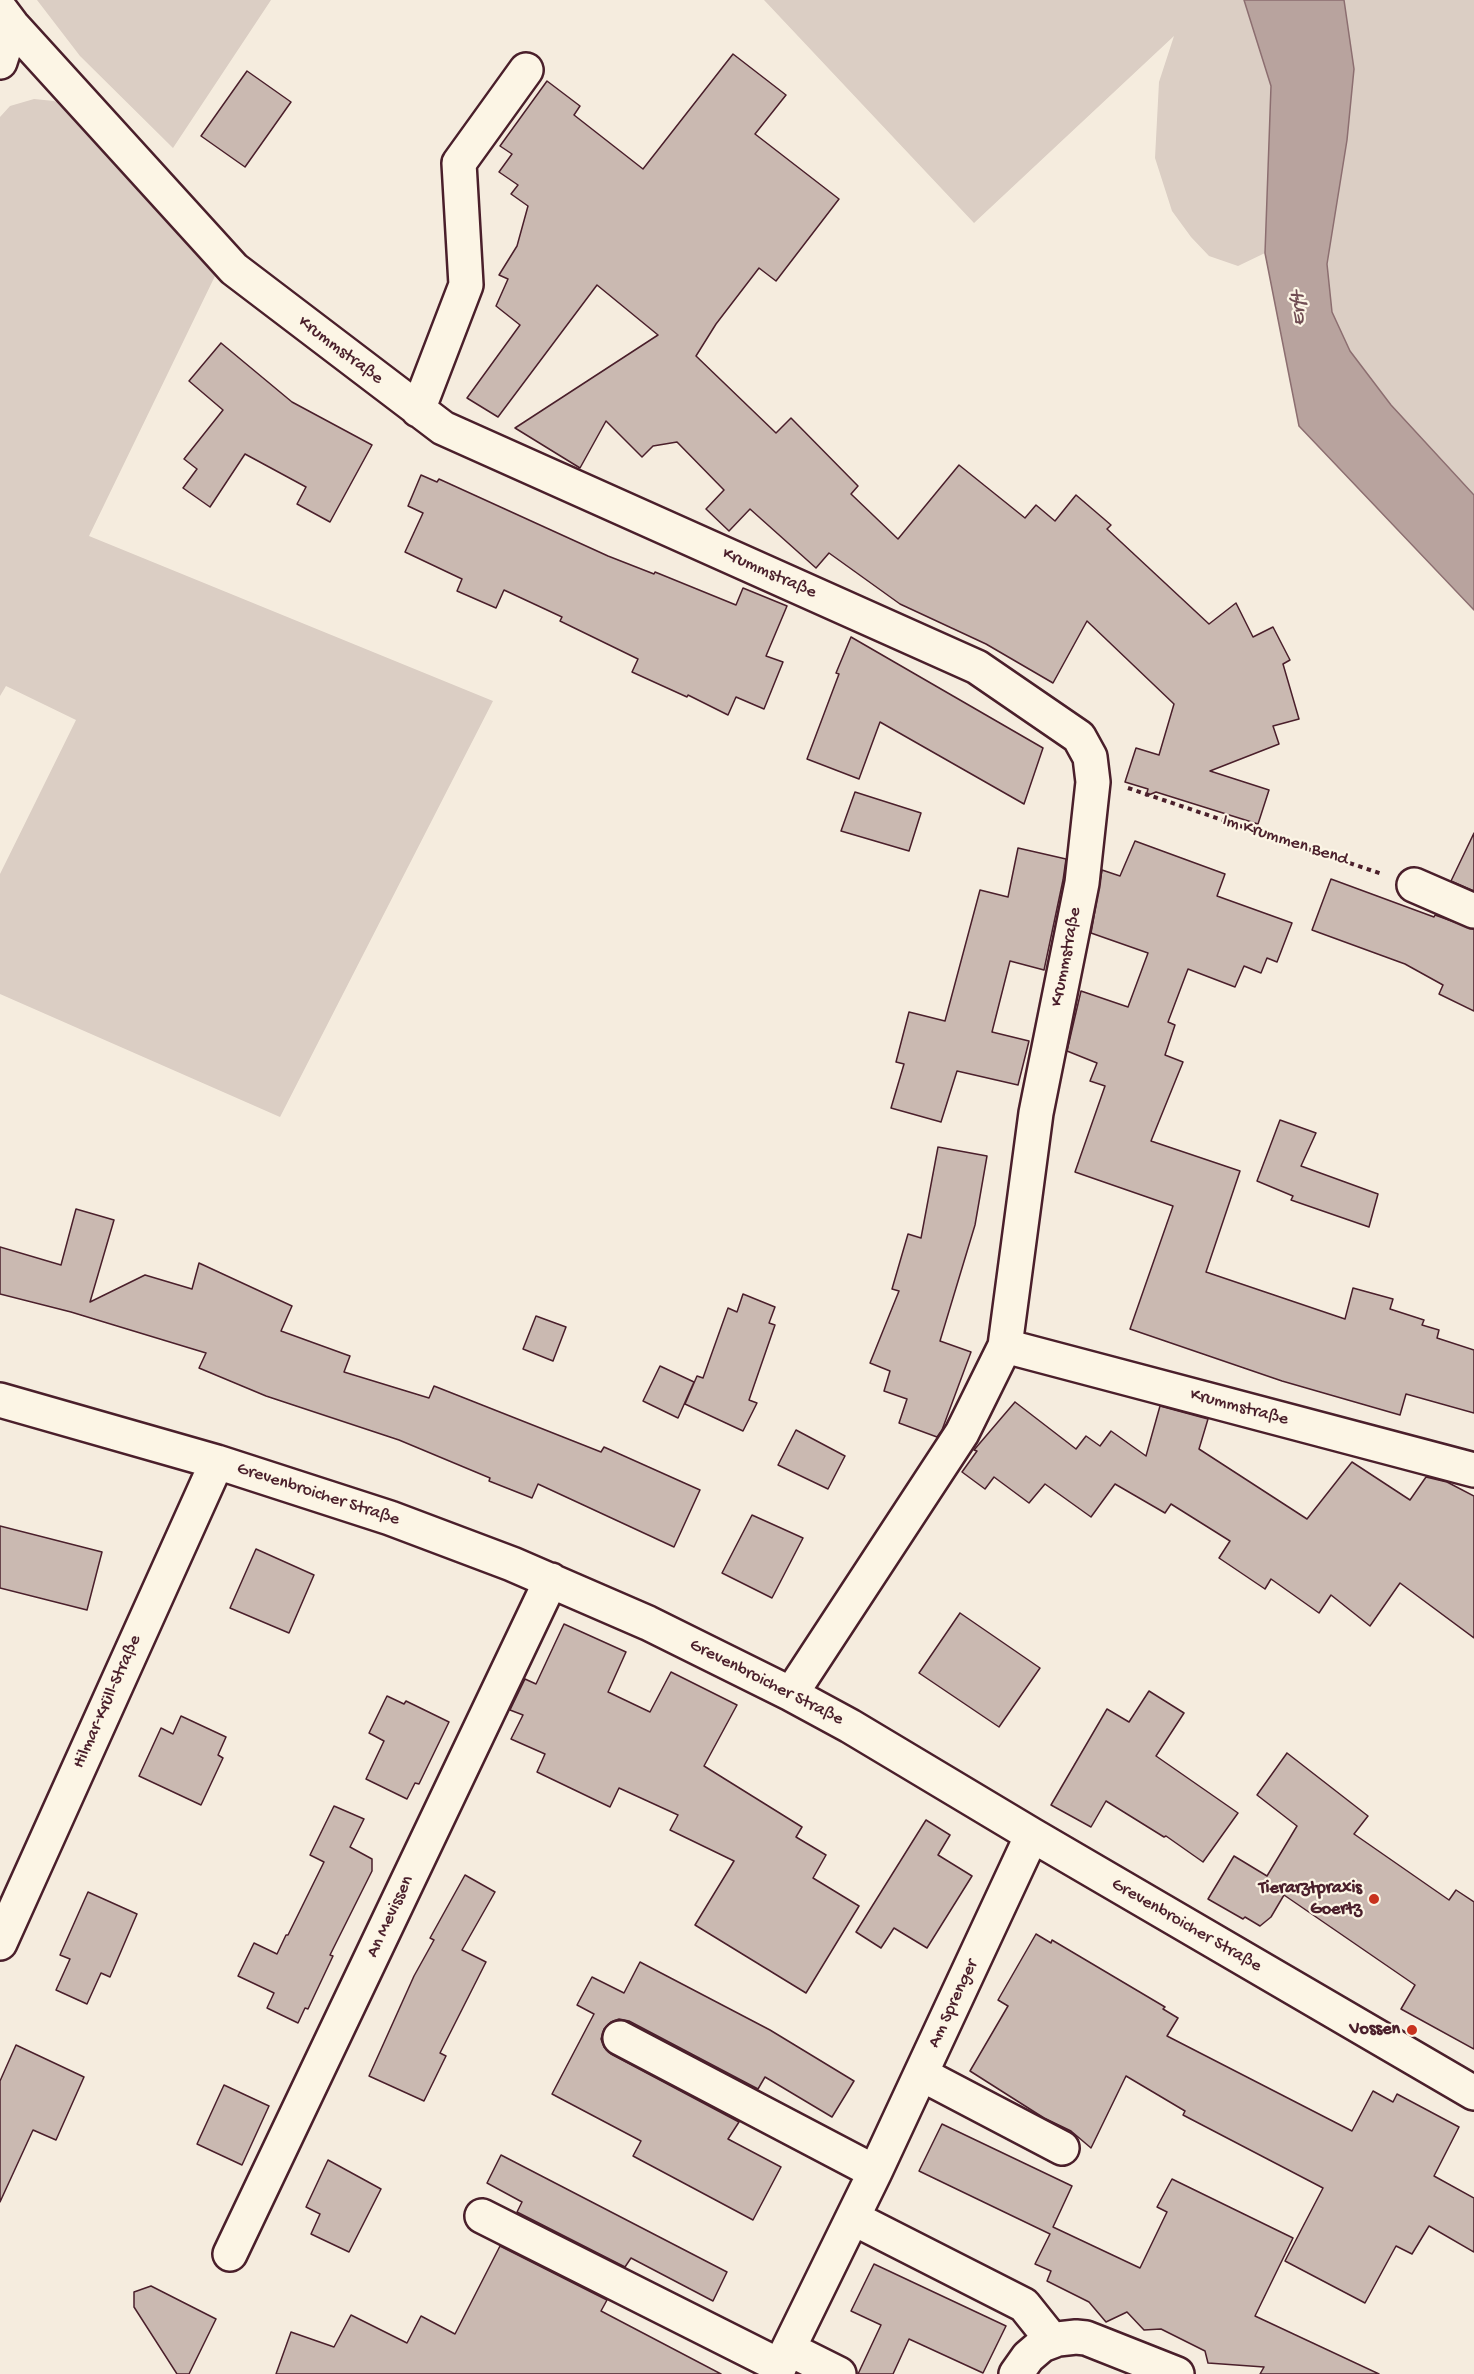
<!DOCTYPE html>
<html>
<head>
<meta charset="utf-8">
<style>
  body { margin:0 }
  canvas { display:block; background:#f5ecde }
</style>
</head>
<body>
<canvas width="1474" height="2374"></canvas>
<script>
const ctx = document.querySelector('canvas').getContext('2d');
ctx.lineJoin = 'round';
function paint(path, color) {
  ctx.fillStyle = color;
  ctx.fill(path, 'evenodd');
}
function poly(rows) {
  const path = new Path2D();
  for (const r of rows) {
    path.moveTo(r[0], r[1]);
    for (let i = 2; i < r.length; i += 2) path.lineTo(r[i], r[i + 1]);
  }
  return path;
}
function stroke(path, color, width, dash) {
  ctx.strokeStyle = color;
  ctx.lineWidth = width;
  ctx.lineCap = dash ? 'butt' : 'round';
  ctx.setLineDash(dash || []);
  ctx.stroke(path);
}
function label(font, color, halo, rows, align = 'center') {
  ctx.font = font + ' "Gochi Hand",sans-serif';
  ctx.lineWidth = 4.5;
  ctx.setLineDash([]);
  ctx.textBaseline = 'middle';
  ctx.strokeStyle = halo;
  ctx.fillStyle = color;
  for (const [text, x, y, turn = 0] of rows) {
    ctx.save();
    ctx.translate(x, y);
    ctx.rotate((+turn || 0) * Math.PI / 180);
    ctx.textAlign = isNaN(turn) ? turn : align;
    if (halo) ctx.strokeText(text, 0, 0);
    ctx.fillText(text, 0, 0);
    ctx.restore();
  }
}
const green = poly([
  [37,0,271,0,173,148,80,56],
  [764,0,1244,0,1271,86,1265,253,1238,266,1209,256,1191,237,1172,211,1155,158,1159,82,1174,36,974,223],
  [1344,0,1474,0,1474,495,1391,405,1350,351,1332,312,1327,264,1347,140,1354,69],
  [34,99,54,101,75,111,80,124,215,276,89,536,493,701,280,1117,0,994,0,874,76,720,6,686,0,696,0,117,10,106]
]);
const water = poly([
  [1244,0,1344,0,1354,69,1347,140,1327,264,1332,312,1350,351,1391,405,1474,495,1474,610,1299,426,1265,253,1271,86,1244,0]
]);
const building = poly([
  [733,54,786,95,755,134,839,199,776,281,759,268,716,324,696,356,776,433,791,418,858,486,851,494,898,539,959,465,1025,518,1036,505,1055,521,1076,495,1111,525,1107,529,1209,624,1236,603,1253,637,1273,627,1290,660,1283,664,1299,719,1273,726,1279,744,1210,771,1269,790,1258,824,1156,792,1146,796,1148,789,1125,782,1136,748,1159,755,1174,704,1087,621,1053,683,986,644,900,604,829,553,816,568,750,509,729,531,706,509,724,490,677,442,653,446,642,457,606,421,580,468,515,428,658,335,597,285,498,417,467,398,520,325,496,306,508,279,499,275,517,246,528,206,511,194,518,185,499,172,512,154,500,146,547,81,580,106,574,115,643,169,733,54],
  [247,71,291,102,245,167,201,136,247,71],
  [221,343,292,402,372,445,330,522,297,504,306,487,245,454,210,507,183,488,197,469,184,459,223,410,189,381,221,343],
  [421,475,437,482,439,479,608,556,654,574,655,572,736,605,743,588,787,606,766,656,783,662,764,709,736,697,728,715,688,695,687,697,632,672,638,659,560,621,562,617,504,590,496,608,457,591,462,579,405,552,423,513,408,506,421,475],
  [851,637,1043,748,1024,804,880,722,859,779,807,759,839,674,836,673,851,637],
  [855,792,921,813,909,851,841,831,855,792],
  [1474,833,1474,891,1451,881,1474,833],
  [1135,841,1225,874,1217,896,1292,923,1277,962,1267,958,1261,973,1244,966,1235,987,1188,969,1168,1022,1175,1025,1165,1055,1183,1062,1151,1141,1240,1171,1206,1272,1345,1319,1353,1288,1393,1299,1390,1309,1424,1320,1422,1325,1439,1330,1437,1338,1474,1350,1474,1413,1406,1394,1400,1415,1282,1381,1130,1329,1173,1206,1075,1172,1105,1086,1090,1081,1097,1063,1067,1051,1081,991,1128,1007,1148,953,1091,933,1102,870,1120,876,1135,841],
  [1018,848,1066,859,1063,880,1044,970,1010,961,992,1032,1029,1041,1018,1085,957,1071,941,1122,891,1108,904,1064,896,1062,909,1012,945,1021,980,890,1008,897,1018,848],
  [1331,879,1434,917,1435,915,1474,929,1474,1011,1439,994,1443,985,1405,964,1312,930,1331,879],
  [1280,1120,1316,1133,1301,1166,1378,1194,1369,1227,1291,1200,1293,1196,1257,1181,1280,1120],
  [938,1147,987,1156,975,1225,940,1341,971,1352,942,1430,937,1437,899,1423,907,1399,884,1391,890,1371,870,1363,899,1291,892,1289,908,1234,921,1238,938,1147],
  [76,1209,114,1220,90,1302,145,1275,192,1289,199,1263,292,1306,281,1331,350,1356,344,1372,429,1398,434,1386,601,1452,604,1447,700,1490,674,1547,538,1484,532,1498,489,1481,490,1478,399,1440,266,1396,199,1368,206,1353,71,1312,0,1294,0,1247,61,1265,76,1209],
  [743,1294,775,1307,769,1323,775,1325,749,1400,757,1403,743,1431,685,1404,697,1376,703,1378,728,1308,737,1312,743,1294],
  [536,1316,566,1327,553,1361,523,1349,536,1316],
  [660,1366,694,1382,678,1418,643,1401,660,1366],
  [1015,1402,1076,1449,1086,1436,1100,1446,1111,1431,1146,1456,1160,1406,1208,1419,1199,1449,1307,1519,1352,1462,1410,1500,1426,1477,1447,1482,1474,1496,1474,1638,1400,1583,1370,1626,1331,1595,1319,1613,1271,1579,1265,1589,1219,1558,1230,1541,1171,1504,1165,1513,1115,1484,1091,1517,1045,1484,1029,1503,994,1477,985,1489,962,1472,977,1451,974,1450,1015,1402],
  [796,1430,845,1456,828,1489,778,1465,796,1430],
  [752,1515,803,1538,772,1598,722,1573,752,1515],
  [0,1526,102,1552,87,1610,0,1588,0,1526],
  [256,1549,314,1575,289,1633,230,1608,256,1549],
  [960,1613,1040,1668,999,1727,919,1673,960,1613],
  [564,1624,626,1652,608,1692,650,1712,671,1672,737,1705,704,1766,802,1827,796,1837,826,1855,813,1878,859,1906,806,1993,695,1925,734,1861,670,1830,678,1815,619,1788,610,1807,537,1772,545,1754,511,1739,523,1715,510,1710,525,1679,536,1684,564,1624],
  [1149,1691,1184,1713,1156,1756,1238,1813,1203,1862,1166,1836,1164,1837,1106,1801,1091,1827,1051,1805,1107,1709,1129,1722,1149,1691],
  [387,1696,404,1704,406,1701,449,1722,419,1784,415,1783,407,1799,366,1779,384,1741,369,1733,387,1696],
  [181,1716,226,1737,218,1755,223,1758,201,1805,139,1776,161,1728,173,1734,181,1716],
  [1287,1753,1368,1816,1354,1834,1449,1900,1456,1890,1474,1902,1474,2049,1401,2009,1415,1985,1284,1895,1271,1917,1260,1926,1245,1917,1243,1919,1208,1899,1234,1856,1267,1876,1297,1826,1257,1795,1287,1753],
  [334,1806,364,1819,350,1847,372,1859,372,1871,330,1955,333,1956,308,2009,305,2008,298,2023,267,2008,274,1993,238,1976,254,1943,277,1954,286,1935,288,1935,324,1862,310,1855,334,1806],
  [926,1820,950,1835,938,1855,972,1876,927,1948,894,1928,881,1948,856,1932,926,1820],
  [465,1875,495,1892,462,1950,486,1962,440,2053,446,2056,424,2101,369,2076,414,1976,434,1940,430,1938,465,1875],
  [88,1892,137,1914,110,1977,101,1973,87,2004,56,1990,70,1959,60,1955,88,1892],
  [1036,1934,1051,1943,1052,1940,1165,2007,1163,2009,1178,2018,1167,2036,1352,2131,1373,2091,1393,2102,1397,2094,1459,2127,1434,2176,1474,2198,1474,2252,1429,2226,1412,2254,1396,2246,1365,2303,1285,2261,1323,2188,1183,2115,1185,2111,1126,2076,1091,2148,1071,2131,1044,2118,970,2071,1008,2006,998,2000,1036,1934],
  [640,1962,770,2030,854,2081,832,2117,765,2077,758,2089,629,2021,619,2019,611,2022,604,2029,601,2039,604,2047,611,2054,739,2122,728,2139,781,2167,753,2220,633,2156,641,2141,552,2094,594,2014,577,2005,592,1977,624,1993,640,1962],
  [16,2045,84,2077,56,2140,33,2130,0,2202,0,2081,16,2045],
  [224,2085,269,2106,242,2165,197,2144,224,2085],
  [942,2124,1072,2186,1053,2227,1140,2268,1167,2212,1157,2207,1172,2179,1293,2238,1255,2316,1379,2374,1260,2374,1264,2367,1208,2363,1205,2351,1161,2329,1144,2330,1127,2312,1106,2322,1089,2302,1047,2281,1051,2271,1035,2264,1050,2234,919,2171,942,2124],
  [501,2155,727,2272,713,2301,631,2258,625,2267,517,2212,522,2202,487,2183,501,2155],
  [328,2160,381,2189,349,2252,311,2234,320,2214,306,2207,328,2160],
  [500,2246,607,2300,601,2311,721,2374,276,2374,291,2332,334,2347,351,2315,407,2343,421,2316,455,2334,500,2246],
  [874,2264,1006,2326,983,2373,909,2339,893,2374,858,2374,881,2325,851,2311,874,2264],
  [151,2286,216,2319,189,2374,177,2374,134,2307,134,2292,151,2286]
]);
const path = poly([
  [1128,788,1382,874]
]);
const minor = poly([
  [0,9,12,25,234,269,443,428,977,667,1079,737,1090,757,1093,782,1082,883,1036,1113,1005,1346,962,1433,791,1694],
  [0,62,12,25],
  [418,410,466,285,459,163,526,70],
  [1414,885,1474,911],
  [1005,1346,1474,1470],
  [0,1400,217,1462,390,1518,512,1564,648,1623,791,1694,850,1726,1032,1835,1474,2093],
  [0,1943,217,1462],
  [620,2038,875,2172],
  [921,2074,1062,2148],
  [482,2216,780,2366],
  [853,2218,1024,2305,1052,2340],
  [230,2254,551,1580],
  [789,2349,839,2374],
  [776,2374,875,2172,1032,1835],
  [1016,2374,1028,2357,1042,2345,1058,2339,1076,2337,1086,2338,1177,2374]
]);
const markers = [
  [1374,1899,6,"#c8321e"],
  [1412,2030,6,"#c8321e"]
];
const streetNames = [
  ["Krummstraße",340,351,37],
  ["Krummstraße",769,574,24],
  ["Im Krummen Bend",1285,841,18],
  ["Krummstraße",1067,957,-79],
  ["Krummstraße",1239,1408,15],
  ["Grevenbroicher Straße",318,1495,18],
  ["Grevenbroicher Straße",766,1683,27],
  ["Hilmar-Krüll-Straße",108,1702,-66],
  ["An Mevissen",391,1917,-65],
  ["Grevenbroicher Straße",1186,1926,30],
  ["Am Sprenger",954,2004,-65]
];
const poiNames = [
  ["Tierarztpraxis",1362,1889],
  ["Goertz",1362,1910],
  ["Vossen",1400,2030]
];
const waterNames = [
  ["Erft",1300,309,-91]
];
paint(green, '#dbcec4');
paint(water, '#b8a39e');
stroke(water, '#8c6e70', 1.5);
paint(building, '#cab9b1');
stroke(building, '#4a1f2b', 1.5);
stroke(minor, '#4a1f2b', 38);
stroke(path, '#4a1f2b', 4, [4.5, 4.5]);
stroke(minor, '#fcf5e5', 33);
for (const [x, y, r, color] of markers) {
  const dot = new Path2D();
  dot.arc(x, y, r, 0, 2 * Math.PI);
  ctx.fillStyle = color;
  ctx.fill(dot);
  stroke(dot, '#fcf5e5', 2);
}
label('18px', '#4a1f2b', '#fcf5e5', streetNames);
label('bold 18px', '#4a1f2b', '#fcf5e5', poiNames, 'right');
label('italic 20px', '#704d53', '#fcf5e5', waterNames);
</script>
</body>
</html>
